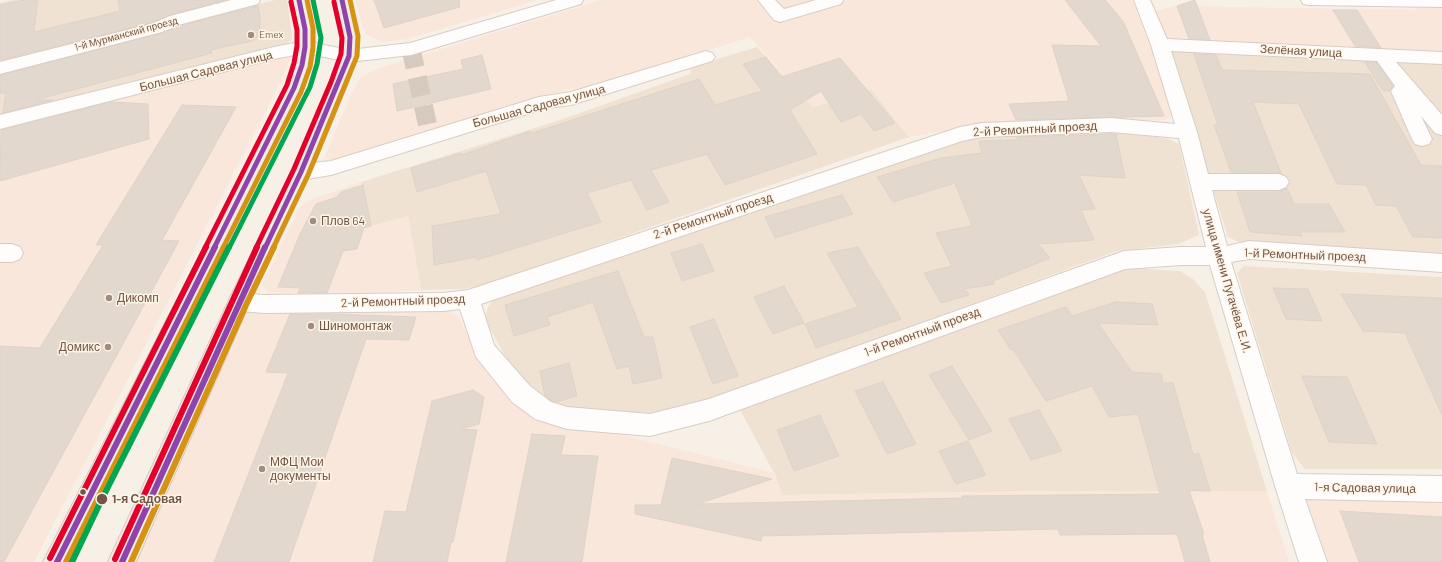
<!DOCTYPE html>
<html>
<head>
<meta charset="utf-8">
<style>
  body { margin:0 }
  canvas { display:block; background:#f7f0e6 }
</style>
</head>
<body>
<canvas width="1442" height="562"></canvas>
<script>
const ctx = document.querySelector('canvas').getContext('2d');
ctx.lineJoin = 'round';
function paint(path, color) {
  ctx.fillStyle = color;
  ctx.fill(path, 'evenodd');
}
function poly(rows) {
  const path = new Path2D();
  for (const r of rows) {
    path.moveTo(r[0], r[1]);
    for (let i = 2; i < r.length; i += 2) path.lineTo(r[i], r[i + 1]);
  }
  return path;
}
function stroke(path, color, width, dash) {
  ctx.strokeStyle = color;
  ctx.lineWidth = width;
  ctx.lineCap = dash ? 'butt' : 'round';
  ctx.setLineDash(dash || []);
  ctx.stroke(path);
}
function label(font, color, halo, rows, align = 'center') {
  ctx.font = font + ' Barlow,sans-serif';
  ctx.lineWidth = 3;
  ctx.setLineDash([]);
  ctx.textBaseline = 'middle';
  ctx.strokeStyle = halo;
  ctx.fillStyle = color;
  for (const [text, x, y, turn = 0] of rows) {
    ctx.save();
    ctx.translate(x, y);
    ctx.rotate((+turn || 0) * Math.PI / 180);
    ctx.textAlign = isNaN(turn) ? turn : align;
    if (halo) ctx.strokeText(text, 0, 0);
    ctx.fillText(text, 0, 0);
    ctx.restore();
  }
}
const residential = poly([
  [11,0,234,0,155,25,42,51,0,63,0,3],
  [275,0,287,0,292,33,292,40,285,44,0,117,0,71,175,24],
  [757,47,813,107,871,89,909,137,487,284,463,289,421,290,408,217,371,226,361,182,554,122,690,74,691,67],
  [1178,49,1442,62,1442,256,1245,245,1228,237,1171,53],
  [1113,130,1169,139,1179,144,1199,235,1178,244,1117,251,705,401,650,414,570,411,525,391,485,320,488,307,495,298,964,137],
  [1244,266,1442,277,1442,469,1305,469,1292,453,1237,273],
  [1127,268,1180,271,1193,279,1205,292,1267,491,1193,492,1046,491,782,495,774,473,740,410,1091,279]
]);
const commercial = poly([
  [355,0,537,0,408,39,383,42,369,36,365,33],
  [602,0,1132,0,1150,44,1173,114,1166,120,1109,120,957,129,909,137,871,89,813,107,750,37,580,91,568,89,346,157,330,161,324,158,352,92,362,76,376,69],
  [1417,4,1442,5,1442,52,1170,39,1165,37,1155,11,1175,6,1417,10],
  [283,55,291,58,278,87,34,562,0,562,0,128],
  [361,182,371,226,408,216,421,290,332,295,268,292,262,285,299,208,310,200],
  [259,309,448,311,459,317,464,328,514,397,566,427,622,435,775,473,782,495,1046,491,1193,492,1267,491,1289,562,134,562,237,321,247,312],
  [1310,496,1442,501,1442,562,1328,562,1307,501]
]);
const building = poly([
  [24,0,38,0,34,32,120,11,118,0,225,0,170,15,151,23,0,60,0,5,24,0],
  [374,0,459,0,460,7,384,28,374,0],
  [1065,0,1105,0,1123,21,1164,116,1016,120,1009,104,1069,101,1052,45,1101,46,1065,0],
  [1195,0,1210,40,1189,39,1177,6,1195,0],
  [258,6,260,18,260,35,252,41,211,50,212,53,35,100,53,100,3,113,6,93,0,93,0,75,162,33,182,25,258,6],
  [1333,10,1357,10,1381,48,1355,46,1333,10],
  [1194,54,1216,55,1222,70,1370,74,1421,165,1442,166,1442,238,1413,237,1396,206,1376,205,1366,185,1337,184,1299,104,1253,102,1281,173,1231,172,1214,125,1218,125,1194,54],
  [482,55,491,89,397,111,393,84,463,69,461,60,482,55],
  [766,57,781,77,840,58,895,123,874,131,861,114,841,122,821,91,790,110,817,154,725,185,707,154,651,170,669,202,647,210,631,180,587,193,601,222,477,260,477,257,434,265,432,226,501,214,486,171,417,192,411,168,461,153,462,155,530,131,532,133,699,79,715,105,762,91,743,64,766,57],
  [1365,62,1376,62,1393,86,1390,91,1383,91,1365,62],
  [110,102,148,104,149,139,0,181,1,130,110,102],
  [182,105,236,107,162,240,179,241,4,562,0,562,0,346,40,348,103,245,96,245,182,105],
  [1116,134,1125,178,1079,175,1095,209,1081,210,1094,240,1038,244,1050,258,993,281,994,284,965,289,969,295,941,303,924,273,952,266,936,233,972,226,955,183,893,202,877,177,941,158,982,153,979,141,1018,140,1017,137,1116,134],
  [363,185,371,226,364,228,357,249,343,251,327,293,298,293,300,288,278,287,300,234,316,204,337,197,341,192,363,185],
  [1287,188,1294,204,1329,204,1345,232,1300,232,1302,236,1250,232,1237,192,1279,192,1287,188],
  [842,195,853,214,775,238,765,217,842,195],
  [702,244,714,271,682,281,671,253,702,244],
  [858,247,901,319,816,348,805,324,858,307,827,253,858,247],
  [618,271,644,337,653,337,662,378,633,384,629,366,617,369,593,302,547,317,550,325,514,336,505,305,618,271],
  [784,286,804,323,773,334,754,297,784,286],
  [1273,288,1308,289,1322,321,1286,319,1273,288],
  [1341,294,1442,298,1442,415,1405,333,1363,331,1341,294],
  [1116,302,1152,304,1158,325,1098,323,1132,372,1161,374,1163,383,1173,383,1193,454,1199,454,1210,491,1189,490,1204,534,1202,534,1210,562,1185,562,1177,534,1060,535,1058,529,762,536,761,541,635,514,635,505,661,505,672,458,772,479,698,504,963,498,962,496,1160,494,1138,414,1109,417,1092,386,1046,401,1013,349,1011,350,998,330,1066,307,1072,316,1116,302],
  [290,314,333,314,416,317,409,340,366,339,289,562,214,562,288,373,266,372,290,314],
  [714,319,738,376,713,384,690,327,714,319],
  [569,363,577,396,556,402,552,401,545,396,540,371,569,363],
  [952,366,992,431,969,440,929,375,952,366],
  [1302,376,1347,377,1377,444,1329,442,1302,376],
  [883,382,916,444,887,454,855,391,883,382],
  [473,390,484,397,479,424,461,429,477,430,453,542,451,542,447,562,373,562,385,511,406,512,432,401,473,390],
  [1039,410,1062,451,1031,460,1009,419,1039,410],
  [820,415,839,456,794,471,777,430,820,415],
  [532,434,565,436,561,455,598,456,582,562,506,562,532,434],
  [968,441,986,475,956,484,939,451,968,441],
  [1340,511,1442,517,1442,562,1359,562,1340,511]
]);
const minorTunnel = poly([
  [411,49,430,136]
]);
const minor = poly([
  [231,0,260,0,258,4,182,24,162,32,0,74,0,62,151,24,170,16,231,0],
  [556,0,583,0,581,4,411,55,349,62,305,53,274,59,0,129,0,115,274,47,305,41,349,50,410,43,556,0],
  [758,0,775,0,784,9,816,0,843,0,841,4,780,22,774,20,758,0],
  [1134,0,1150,0,1167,39,1442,52,1442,64,1396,62,1442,115,1442,135,1435,133,1421,116,1432,139,1429,144,1422,146,1415,144,1412,139,1391,91,1395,86,1377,61,1171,51,1197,132,1208,174,1279,174,1286,177,1289,182,1286,187,1279,190,1212,190,1227,246,1249,241,1442,254,1442,272,1249,259,1231,262,1297,474,1442,476,1442,502,1305,499,1327,562,1299,562,1275,486,1210,265,1181,265,1125,269,709,421,650,436,567,429,535,419,512,402,476,357,460,309,444,311,264,313,239,311,231,309,228,302,231,295,239,293,264,295,444,293,468,290,960,127,982,123,1111,118,1175,124,1151,45,1134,0],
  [1111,132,1179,138,1206,247,1181,247,1124,251,709,399,650,414,567,407,551,402,530,386,494,345,481,304,962,141,982,137,1111,132],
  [1301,0,1442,0,1442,7,1309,5,1303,4,1301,0],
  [706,51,712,53,715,57,712,61,571,105,547,108,331,175,301,180,294,177,291,172,294,167,301,164,331,161,539,97,571,92,706,51],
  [0,244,12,244,20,247,23,253,20,259,12,262,0,262,0,244]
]);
const major = poly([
  [291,0,307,0,314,29,314,47,311,65,303,88,71,562,43,562,285,88,293,65,296,47,296,29,291,0],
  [334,0,350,0,359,37,358,56,347,85,311,172,250,302,136,562,108,562,228,302,291,172,329,85,340,56,341,37,334,0]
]);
const bus1Far1 = poly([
  [214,248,294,88,302,65,305,47,305,29,299,0],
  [265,248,301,172,349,56,350,37,342,0]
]);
const bus1 = poly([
  [57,562,215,247],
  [122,562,265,247]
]);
const bus2Far1 = poly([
  [223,248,301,92,310,67,313,48,313,28,307,0],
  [273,248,308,175,357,56,358,36,350,0]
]);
const bus2 = poly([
  [66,562,224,247],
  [131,562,246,305,274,247]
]);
const bus3Far1 = poly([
  [205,248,287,85,294,63,297,46,297,30,291,2],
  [256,248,294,169,331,82,341,54,342,38,334,2]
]);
const bus3 = poly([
  [50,558,206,247],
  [115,559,257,247]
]);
const tram1Far1 = poly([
  [229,248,310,87,317,64,321,38,313,0]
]);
const tram1 = poly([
  [72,562,102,499,229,247]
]);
const markers = [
  [251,35,4,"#a18c7f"],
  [313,221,4,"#a18c7f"],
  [109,298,4,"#a18c7f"],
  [311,326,4,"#a18c7f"],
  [108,347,4,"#a18c7f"],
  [262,469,4,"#a18c7f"],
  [83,492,3.5,"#735647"],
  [102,499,6,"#735647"]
];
const farStreetnames = [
  ["1-й Мурманский проезд",126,34,-15]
];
const farPoinames = [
  ["Emex",259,35]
];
const streetNames = [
  ["Зелёная улица",1301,51,3],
  ["Большая Садовая улица",206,71,-14],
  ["Большая Садовая улица",539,106,-15],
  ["2-й Ремонтный проезд",1035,129,-3],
  ["2-й Ремонтный проезд",713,216,-18],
  ["1-й Ремонтный проезд",1305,255,2],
  ["улица имени Пугачёва Е.И.",1227,281,74],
  ["2-й Ремонтный проезд",403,301,-2],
  ["1-й Ремонтный проезд",922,332,-20],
  ["1-я Садовая улица",1365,488,1]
];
const poiNames = [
  ["Плов 64",321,221],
  ["Дикомп",117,298],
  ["Шиномонтаж",319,326],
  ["Домикс",100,347,"right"],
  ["МФЦ Мои",270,462],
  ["документы",270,476]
];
const stopNames = [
  ["1-я Садовая",112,499]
];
paint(residential, '#f0e2d3');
paint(commercial, '#fae7dc');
paint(building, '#e3d8ce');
stroke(building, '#dfd3c8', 1);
stroke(minorTunnel, '#d6cabe', 19, [19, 10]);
stroke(minor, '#d8cdc5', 2);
stroke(major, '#d5cbc4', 2);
paint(minor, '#fefdfb');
paint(major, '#f2ece3');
stroke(bus1Far1, '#8e44ad', 5);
stroke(bus1, '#8e44ad', 6);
stroke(bus2Far1, '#d69212', 5);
stroke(bus2, '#d69212', 6);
stroke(bus3Far1, '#e4002b', 5);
stroke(bus3, '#e4002b', 6);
stroke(tram1Far1, '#00a651', 5);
stroke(tram1, '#00a651', 6);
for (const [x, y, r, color] of markers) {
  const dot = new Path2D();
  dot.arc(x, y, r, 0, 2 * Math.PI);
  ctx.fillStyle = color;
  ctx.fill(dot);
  stroke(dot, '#fff5e7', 1.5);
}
label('10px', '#735647', '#fff5e7', farStreetnames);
label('10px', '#735647', '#fff5e7', farPoinames, 'left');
label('12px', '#735647', '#fff5e7', streetNames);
label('12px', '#735647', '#fff5e7', poiNames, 'left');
label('bold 12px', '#735647', '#fff5e7', stopNames, 'left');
</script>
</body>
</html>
